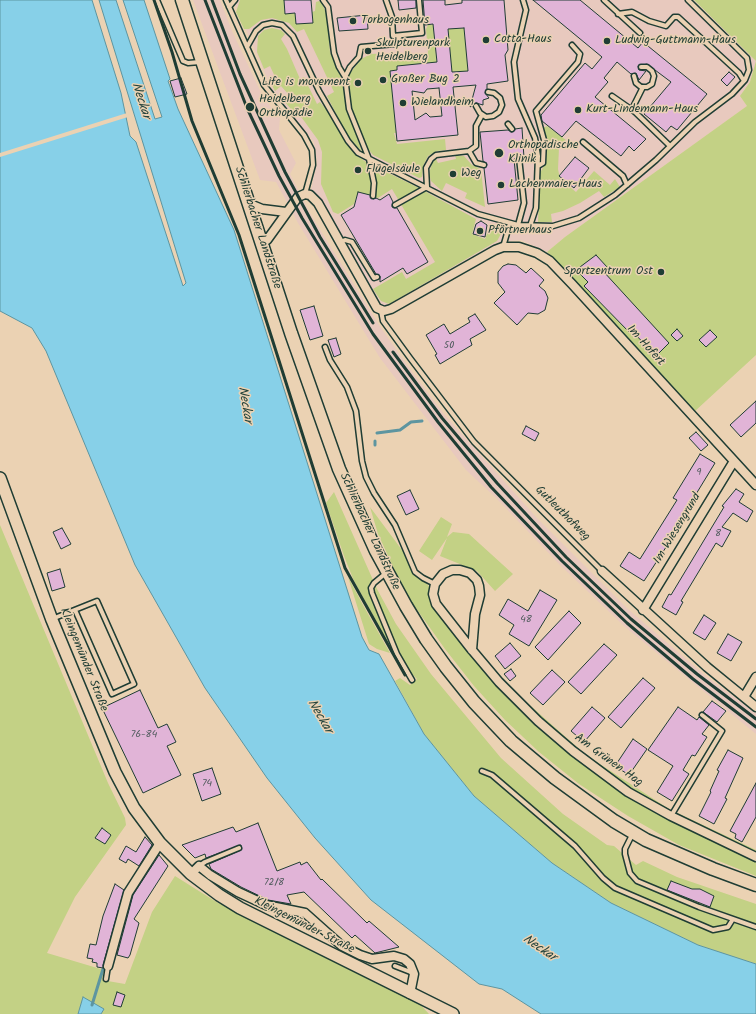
<!DOCTYPE html>
<html>
<head>
<meta charset="utf-8">
<style>
  body { margin:0 }
  canvas { display:block; background:#ebd2b3 }
</style>
</head>
<body>
<canvas width="756" height="1014"></canvas>
<script>
const ctx = document.querySelector('canvas').getContext('2d');
ctx.lineJoin = 'round';
function paint(path, color) {
  ctx.fillStyle = color;
  ctx.fill(path, 'evenodd');
}
function poly(rows) {
  const path = new Path2D();
  for (const r of rows) {
    path.moveTo(r[0], r[1]);
    for (let i = 2; i < r.length; i += 2) path.lineTo(r[i], r[i + 1]);
  }
  return path;
}
function stroke(path, color, width, dash) {
  ctx.strokeStyle = color;
  ctx.lineWidth = width;
  ctx.lineCap = dash ? 'butt' : 'round';
  ctx.setLineDash(dash || []);
  ctx.stroke(path);
}
function label(font, color, halo, rows, align = 'center') {
  ctx.font = font + ' Kalam,sans-serif';
  ctx.lineWidth = 3;
  ctx.setLineDash([]);
  ctx.textBaseline = 'middle';
  ctx.strokeStyle = halo;
  ctx.fillStyle = color;
  for (const [text, x, y, turn = 0] of rows) {
    ctx.save();
    ctx.translate(x, y);
    ctx.rotate((+turn || 0) * Math.PI / 180);
    ctx.textAlign = isNaN(turn) ? turn : align;
    if (halo) ctx.strokeText(text, 0, 0);
    ctx.fillText(text, 0, 0);
    ctx.restore();
  }
}
const built = poly([
  [193,0,220,0,232,31,264,99,280,117,279,130,296,163,290,174,311,215,381,328,412,372,444,414,537,518,628,609,707,677,756,713,756,734,625,627,561,566,495,497,466,470,380,358,298,223,276,182,260,180],
  [233,0,694,0,756,61,750,82,740,96,747,106,565,237,547,252,521,240,498,242,383,307,376,300,328,212,311,190,317,163,314,142,273,92]
]);
const green = poly([
  [240,0,284,0,285,14,295,13,297,24,313,23,312,12,315,11,316,2,319,1,322,3,327,16,330,52,342,80,348,112,362,152,347,135,327,96,334,92,304,29,297,32,289,23,272,18,261,20,249,29,244,29,236,12],
  [694,0,756,0,756,355,694,412,547,252,565,237,747,106,740,96,750,82,756,61],
  [428,25,433,25,437,67,429,63,397,66,397,70,390,71,396,133,394,133,397,144,445,139,446,150,437,151,428,156,423,166,422,177,419,178,373,155,369,150,360,133,351,107,348,76,361,59,371,54,393,53,398,56,428,53,426,29],
  [272,28,281,30,285,34,281,39,287,49,300,79,304,77,317,104,320,102,330,114,347,145,356,155,366,162,417,187,476,219,472,234,485,239,490,226,493,224,498,226,502,232,497,241,389,304,381,301,373,289,402,272,406,279,435,262,392,189,378,198,358,192,354,204,338,214,333,212,321,184,322,152,318,140,302,118,296,115,284,101,290,96,281,86,275,91,270,82,276,79,270,66,264,69,257,52,258,36,264,30],
  [464,28,468,71,452,72,448,29],
  [547,126,566,140,559,148,558,169,560,179,576,192,594,171,610,185,615,179,620,187,604,197,599,191,580,203,563,211,551,214,552,222,538,222,540,173,546,162,546,138,543,128],
  [455,155,464,156,472,165,481,169,485,207,465,198,467,193,446,183,442,191,431,181,429,174,432,163,436,159,438,163,456,159],
  [334,492,377,589,396,624,431,674,501,758,563,814,607,845,614,846,636,865,643,861,677,877,756,904,756,964,698,945,611,903,552,863,474,796,424,734,395,681,400,678,410,685,417,679,408,670,398,648,393,651,354,581,344,556,326,503],
  [370,507,480,655,524,700,586,755,669,809,756,850,756,876,679,845,628,816,579,784,539,752,505,720,474,686,445,649,413,604,395,571,378,534],
  [441,517,452,524,447,537,453,532,469,534,513,574,495,591,477,571,440,556,447,538,432,560,419,551],
  [0,525,108,783,125,818,126,825,75,897,47,953,104,970,102,980,125,984,152,912,175,876,218,903,401,984,429,1014,101,1014,104,1009,83,998,78,1014,0,1014],
  [348,577,363,605,390,653,377,649,369,644]
]);
const water = poly([
  [0,0,92,0,121,93,130,136,136,142,183,286,186,283,99,0,116,0,155,119,162,117,123,0,144,0,170,79,168,81,178,109,234,230,362,637,369,650,379,654,424,734,474,796,552,863,611,903,698,945,756,964,756,1014,541,1014,502,989,479,984,371,900,315,838,267,778,205,688,135,565,46,351,32,328,0,311,0,0],
  [83,997,104,1009,101,1014,78,1014,83,997]
]);
const pier = poly([
  [127,113,128,117,0,157,0,153]
]);
const stream = poly([
  [377,433,400,430,411,422,422,421],
  [375,441,375,445],
  [92,1005,103,969]
]);
const building = poly([
  [284,0,311,0,313,23,296,24,295,13,285,14,284,0],
  [398,0,416,0,416,8,399,10,398,0],
  [423,0,445,0,445,5,462,3,462,0,504,0,508,50,505,55,508,81,487,84,487,89,485,93,489,98,483,100,483,105,476,103,470,107,476,85,453,87,458,135,397,141,390,71,397,70,397,66,437,62,433,24,425,25,423,0],
  [464,28,468,71,452,72,448,29,464,28],
  [439,88,442,116,430,117,426,113,415,120,412,91,424,93,427,89,439,88],
  [533,0,580,0,638,48,643,42,707,94,677,130,671,126,666,132,644,114,671,82,647,64,638,66,639,70,646,71,639,80,636,73,631,74,617,62,604,78,608,82,595,97,646,139,634,151,629,146,621,156,576,121,562,137,542,121,541,115,585,63,592,69,602,57,533,0],
  [367,15,368,29,339,31,337,18,367,15],
  [729,72,735,77,727,86,721,80,729,72],
  [181,78,187,94,175,97,170,81,181,78],
  [522,128,524,158,519,155,514,159,518,200,488,204,484,168,487,164,483,161,480,132,508,130,512,132,515,129,522,128],
  [575,157,589,168,574,188,559,176,575,157],
  [358,192,370,195,373,199,376,198,380,200,389,194,393,202,392,207,397,208,428,262,407,274,403,268,380,282,380,276,376,274,341,215,354,207,358,192],
  [481,221,487,225,485,237,473,234,476,224,481,221],
  [596,255,607,267,603,271,669,343,656,356,632,331,630,333,584,286,588,282,576,270,596,255],
  [508,264,516,265,526,273,531,268,544,280,539,286,545,291,548,298,545,310,538,314,528,313,517,325,494,303,505,292,498,283,498,272,503,266,508,264],
  [314,306,323,336,310,340,300,310,314,306],
  [475,314,486,330,470,339,472,345,440,364,435,355,437,354,426,335,444,324,450,334,470,322,468,318,475,314],
  [677,329,683,336,677,341,671,335,677,329],
  [710,330,717,337,706,347,699,340,710,330],
  [336,338,341,354,334,357,328,340,336,338],
  [756,401,756,423,741,437,730,425,756,401],
  [526,426,539,433,535,441,522,434,526,426],
  [696,432,708,445,701,451,689,438,696,432],
  [700,454,715,463,668,540,670,541,644,581,620,566,629,552,640,559,677,500,673,498,700,454],
  [736,489,744,494,739,502,753,511,747,522,733,513,722,527,731,531,722,547,716,543,681,601,683,602,676,615,662,607,669,594,671,595,724,507,722,506,736,489],
  [410,490,419,509,406,515,397,496,410,490],
  [62,528,71,544,61,549,53,532,62,528],
  [60,569,65,587,52,591,47,573,60,569],
  [540,590,557,600,529,646,509,634,514,625,499,615,508,599,528,611,540,590],
  [569,611,581,623,548,660,535,647,569,611],
  [704,615,716,623,705,640,693,633,704,615],
  [728,634,742,642,731,661,717,653,728,634],
  [510,643,521,656,505,669,495,656,510,643],
  [604,644,617,655,581,694,568,682,604,644],
  [511,669,516,676,510,681,504,674,511,669],
  [552,670,565,682,543,705,530,693,552,670],
  [643,678,655,688,621,728,608,717,643,678],
  [140,690,158,728,167,724,176,742,167,746,181,775,143,793,102,708,140,690],
  [712,701,726,711,717,722,703,712,712,701],
  [592,707,605,718,584,742,571,731,592,707],
  [678,707,697,720,699,717,709,725,702,734,707,737,695,756,692,755,683,770,689,774,672,801,657,792,673,766,648,750,678,707],
  [633,739,647,749,629,775,615,766,633,739],
  [728,750,743,758,725,798,727,799,714,824,699,816,711,792,710,791,719,771,717,770,728,750],
  [212,768,221,794,202,801,193,774,212,768],
  [756,783,756,817,742,842,735,838,736,834,730,831,756,783],
  [258,823,277,871,300,862,301,865,307,862,321,880,322,879,367,923,369,921,399,947,375,953,355,935,352,938,304,892,287,895,291,904,268,900,241,887,211,869,209,864,241,850,241,845,206,858,205,854,195,858,182,845,233,827,236,832,258,823],
  [102,828,111,835,105,844,95,838,102,828],
  [145,837,152,845,139,866,128,859,126,863,119,859,126,846,136,852,145,837],
  [159,855,168,866,134,919,139,923,130,955,128,958,117,955,133,895,159,855],
  [671,881,692,889,700,889,714,896,710,907,667,890,671,881],
  [115,884,124,890,103,965,103,968,97,967,97,963,92,962,93,959,87,958,90,944,96,945,103,916,115,884],
  [117,992,125,995,121,1007,113,1005,117,992]
]);
const service = poly([
  [157,0,183,61,188,63,200,62],
  [226,0,264,85,304,135,312,150,313,165,305,194],
  [323,0,328,7,334,53,339,67,345,77],
  [386,0,392,17,393,36,422,33,419,0],
  [523,0,526,10,514,62,518,99,535,138,538,156,536,208,530,226],
  [604,0,640,33],
  [229,7,235,0],
  [618,14,632,12,649,21,666,26,674,17,678,17,739,73,744,81],
  [247,47,256,31,263,25,272,23,282,25,293,36,319,91,348,141,358,153,478,214,518,225,553,226,579,218,615,195,656,160,695,122,732,94,745,80,749,70,747,58,688,0],
  [634,76,636,83,641,87,647,87,652,84,654,76,652,71,647,67,641,67],
  [612,96,635,112,670,146],
  [476,106,480,113,486,117,493,116,499,112,502,105,500,98,494,93,488,92],
  [635,112,634,105,643,87],
  [508,124,512,129],
  [583,142,623,176,627,185],
  [469,151,476,146,476,126,482,115],
  [538,166,543,163,544,140,536,111,578,62,580,54,572,45],
  [427,187,426,168,431,159,436,155,469,151,476,163,484,165],
  [373,196,374,183,369,159,349,109,345,77,350,67,359,57,361,47,395,44,400,36],
  [395,205,427,187],
  [518,225,524,203,519,158],
  [340,242,345,240,352,242,374,278,377,277],
  [503,247,510,223],
  [381,311,383,321,410,358,474,442,602,571],
  [325,347,330,360,347,387,356,411,362,461,366,477,374,493,395,525,415,572,423,578,435,584],
  [386,573,374,583,371,588,372,593,397,654,412,680],
  [52,619,97,601,134,684,112,694,75,610],
  [482,771,492,775,575,846,603,878,615,888,713,930,728,927,733,919],
  [671,816,722,731,702,715],
  [633,833,625,849,625,854,630,873,637,881,699,907,756,927],
  [199,866,205,862,239,848],
  [395,966,413,973],
  [106,979,108,966]
]);
const minor = poly([
  [250,204,262,209,286,212],
  [262,242,267,240,298,197,305,194,310,195,318,203,373,301,377,308,384,311,391,309,495,250,503,247,519,247,537,253,550,261,572,284,756,485],
  [602,571,707,667,756,707],
  [643,610,734,461],
  [472,650,475,614,480,595,479,586,477,580,470,573,460,570,452,570,443,574,435,584,433,594,436,604,472,650,499,682,538,721,573,751,628,792,671,816,756,857],
  [744,697,756,677],
  [191,874,199,866,210,875,238,892,266,905,305,913,342,946,360,955,372,959,394,956,404,959,410,964,414,974,410,994],
  [108,966,128,893,160,843]
]);
const secondary = poly([
  [0,478,52,620,115,772,134,808,160,843,191,874,219,895,240,908,453,1014]
]);
const primary = poly([
  [182,0,291,333,339,469,376,551,406,606,426,639,446,667,474,702,511,741,555,778,614,821,646,840,713,869,756,885]
]);
const rail = poly([
  [154,0,172,52,192,121,239,235,345,568,405,675],
  [205,0,247,108,279,176,302,218,373,334,438,422,491,487,562,561,627,623,693,679,756,727],
  [212,0,240,74,285,172,320,237,373,323],
  [393,352,442,418,497,483,566,557,631,619,697,674,756,719]
]);
const markers = [
  [353,21,4,"#1f3d34"],
  [486,40,4,"#1f3d34"],
  [607,41,4,"#1f3d34"],
  [368,51,4,"#1f3d34"],
  [383,80,4,"#1f3d34"],
  [358,83,4,"#1f3d34"],
  [403,103,4,"#1f3d34"],
  [250,107,5,"#1f3d34"],
  [578,110,4,"#1f3d34"],
  [499,153,5,"#1f3d34"],
  [358,170,4,"#1f3d34"],
  [453,174,4,"#1f3d34"],
  [501,185,4,"#1f3d34"],
  [480,231,4,"#1f3d34"],
  [661,272,4,"#1f3d34"]
];
const numberNames = [
  ["50",449,346],
  ["9",699,473],
  ["8",718,534],
  ["48",526,620],
  ["76-84",144,735],
  ["74",207,784],
  ["72/8",274,883]
];
const poiNames = [
  ["Torbogenhaus",361,21],
  ["Cotta-Haus",494,40],
  ["Ludwig-Guttmann-Haus",615,41],
  ["Skulpturenpark",376,44],
  ["Heidelberg",376,58],
  ["Großer Bug 2",391,80],
  ["Life is movement",350,83,"right"],
  ["Heidelberg",259,100],
  ["Orthopädie",259,114],
  ["Wielandheim",411,103],
  ["Kurt-Lindemann-Haus",586,110],
  ["Orthopädische",508,146],
  ["Klinik",508,160],
  ["Flügelsäule",366,170],
  ["Weg",461,174],
  ["Lachenmaier-Haus",509,185],
  ["Pförtnerhaus",488,231],
  ["Sportzentrum Ost",653,272,"right"]
];
const streetNames = [
  ["Schlierbacher Landstraße",257,228,72],
  ["Im Hofert",645,346,48],
  ["Gutleuthofweg",562,514,45],
  ["Im Wiesengrund",678,529,-59],
  ["Schlierbacher Landstraße",369,532,65],
  ["Kleingemünder Straße",83,660,68],
  ["Am Grünen Hag",608,761,36],
  ["Kleingemünder Straße",304,926,27]
];
const waterNames = [
  ["Neckar",140,101,72],
  ["Neckar",244,405,80],
  ["Neckar",319,717,59],
  ["Neckar",539,949,34]
];
paint(built, '#e8c9be');
paint(green, '#c3d185');
paint(water, '#87d0e8');
stroke(water, '#5d95a0', 1);
paint(pier, '#ebd2b3');
stroke(stream, '#5d95a0', 3);
paint(building, '#e1b4d7');
stroke(building, '#1f3d34', 1);
stroke(service, '#1f3d34', 7);
stroke(minor, '#1f3d34', 11);
stroke(secondary, '#1f3d34', 14);
stroke(primary, '#1f3d34', 15);
stroke(service, '#ebd2b3', 4);
stroke(minor, '#ebd2b3', 8);
stroke(secondary, '#ebd2b3', 11);
stroke(primary, '#ebd2b3', 12);
stroke(rail, '#1f3d34', 3);
for (const [x, y, r, color] of markers) {
  const dot = new Path2D();
  dot.arc(x, y, r, 0, 2 * Math.PI);
  ctx.fillStyle = color;
  ctx.fill(dot);
  stroke(dot, '#ebd2b3', 1.5);
}
label('10px', '#505b5d', null, numberNames);
label('12px', '#1f3d34', '#ebd2b3', poiNames, 'left');
label('12px', '#1f3d34', '#ebd2b3', streetNames);
label('italic 13px', '#24443d', '#ebd2b3', waterNames);
</script>
</body>
</html>
